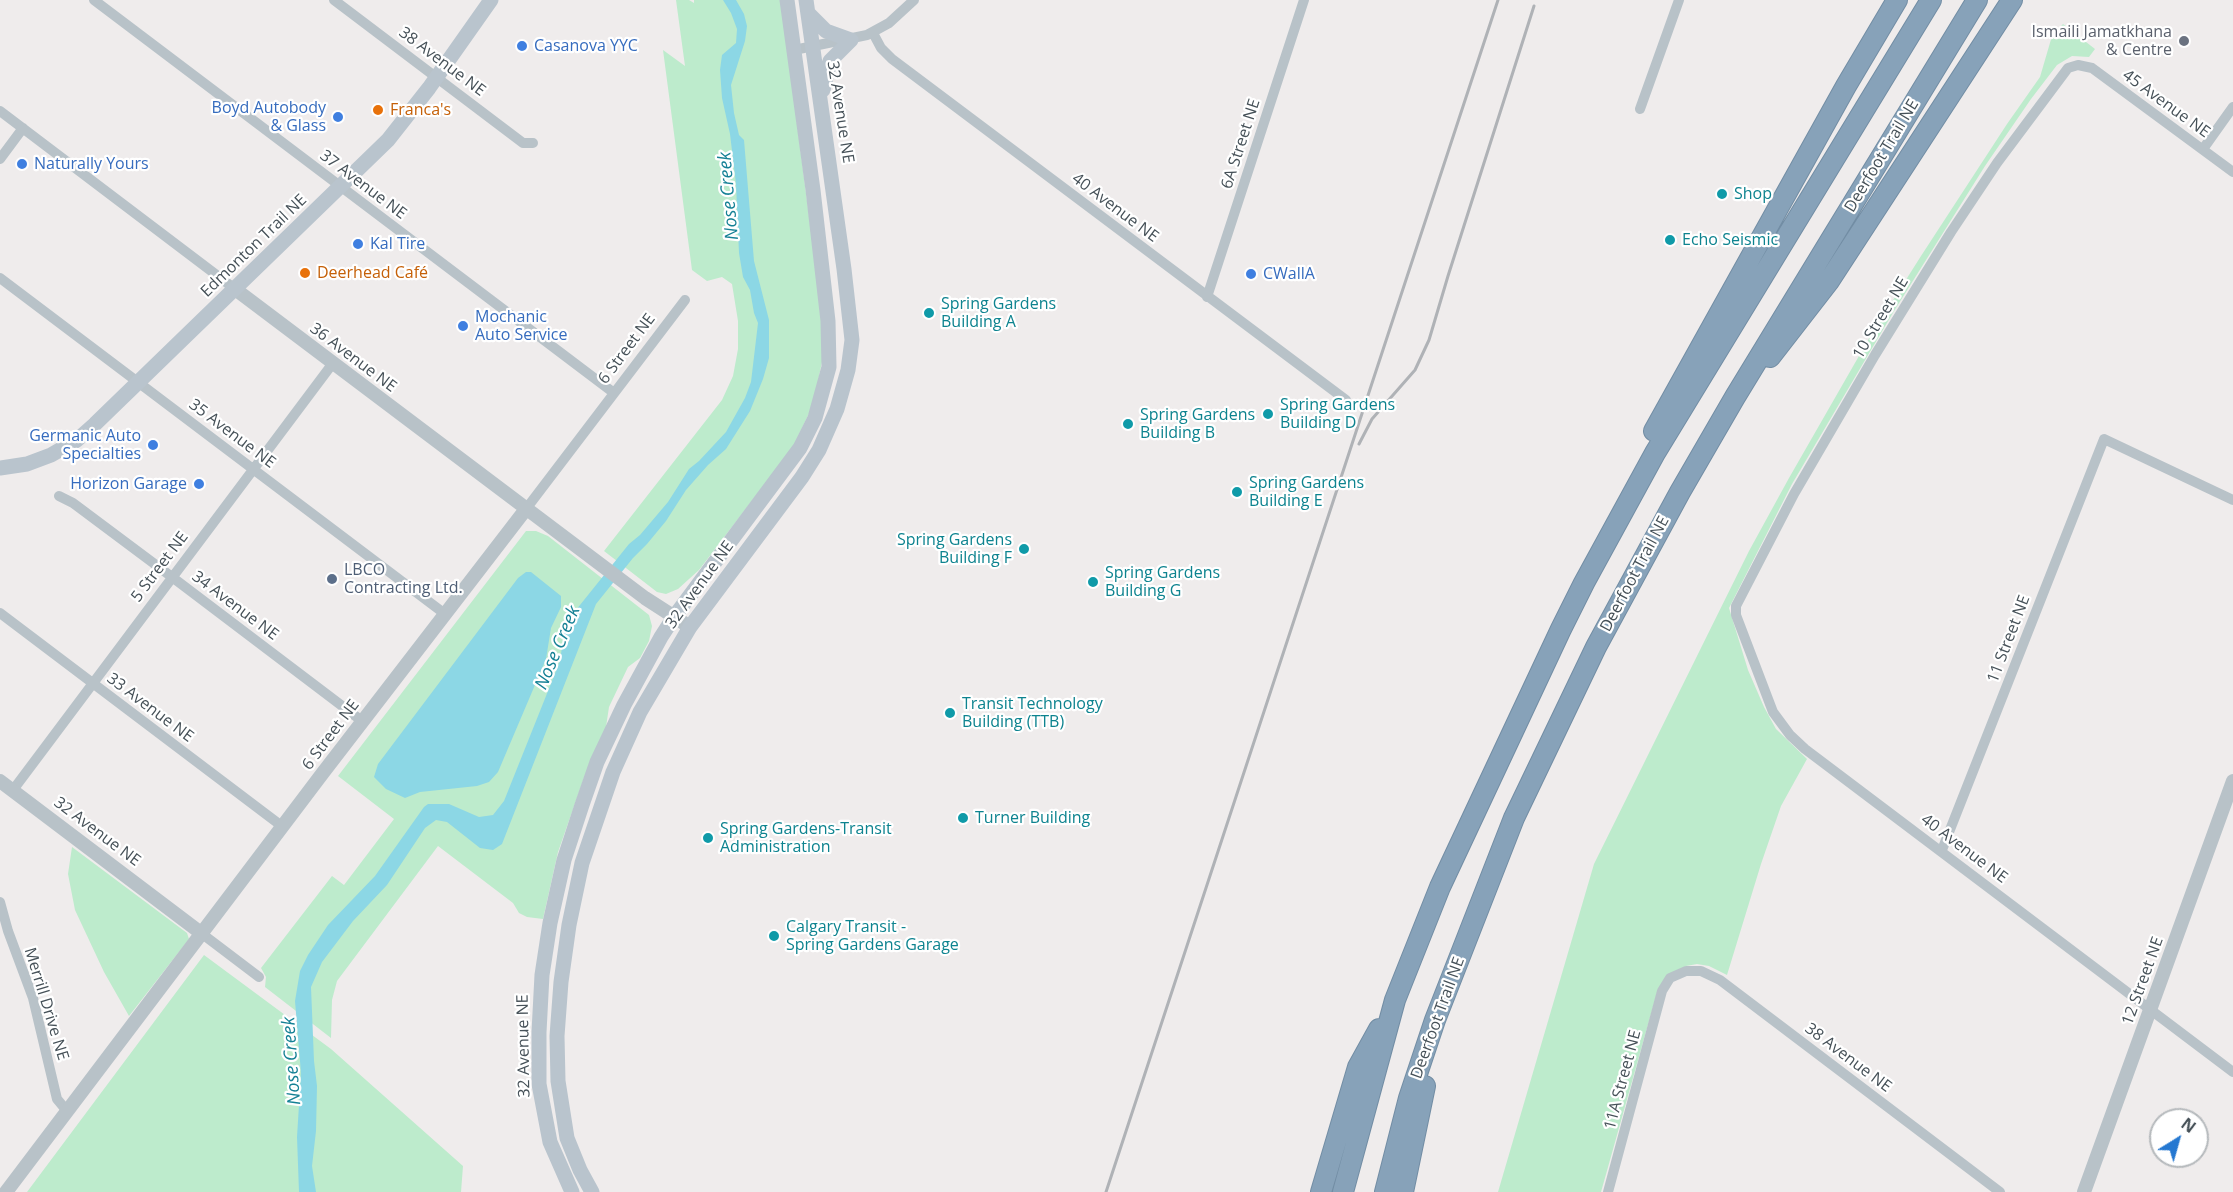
<!DOCTYPE html>
<html>
<head>
<meta charset="utf-8">
<style>
  body { margin:0 }
  #map { position:relative; width:2233px; height:1192px; overflow:hidden; background:#efecec; font-family:"Open Sans",sans-serif }
  canvas { display:block }
  .north { position:absolute; left:2149px; top:1108px; width:60px; height:60px; box-sizing:border-box; background:#fff; border:2px solid #b5b9bc; border-radius:50%; rotate:37deg; font-size:16px; font-weight:700; line-height:24px; text-align:center; color:#465158 }
  .north::after { content:''; display:block; margin:auto; width:21px; height:27px; background:#2578d1; clip-path:polygon(50% 0,100% 100%,50% 72%,0 100%) }
</style>
</head>
<body>
<div id="map">
<canvas width="2233" height="1192"></canvas>
<div class="north">N</div>
</div>
<script>
const ctx = document.querySelector('canvas').getContext('2d');
ctx.lineJoin = 'round';
function paint(path, color) {
  ctx.fillStyle = color;
  ctx.fill(path, 'evenodd');
}
function poly(rows) {
  const path = new Path2D();
  for (const r of rows) {
    path.moveTo(r[0], r[1]);
    for (let i = 2; i < r.length; i += 2) path.lineTo(r[i], r[i + 1]);
  }
  return path;
}
function stroke(path, color, width, dash) {
  ctx.strokeStyle = color;
  ctx.lineWidth = width;
  ctx.lineCap = dash ? 'butt' : 'round';
  ctx.setLineDash(dash || []);
  ctx.stroke(path);
}
function label(font, color, halo, rows, align = 'center') {
  ctx.font = font + ' "Open Sans",sans-serif';
  ctx.lineWidth = 4.5;
  ctx.setLineDash([]);
  ctx.textBaseline = 'middle';
  ctx.strokeStyle = halo;
  ctx.fillStyle = color;
  for (const [text, x, y, turn = 0] of rows) {
    ctx.save();
    ctx.translate(x, y);
    ctx.rotate((+turn || 0) * Math.PI / 180);
    ctx.textAlign = isNaN(turn) ? turn : align;
    if (halo) ctx.strokeText(text, 0, 0);
    ctx.fillText(text, 0, 0);
    ctx.restore();
  }
}
const green = poly([
  [676,0,689,0,694,3,694,0,781,0,822,317,822,362,813,405,793,447,699,570,678,589,666,594,657,592,604,551,722,400,733,376,738,349,738,321,732,284,722,277,707,281,692,270,663,50,685,66],
  [2063,24,2095,49,2089,57,2072,56,2057,65,2031,99,1985,166,1894,311,1792,484,1729,608,1748,670,1764,707,1776,729,1807,759,1781,806,1761,864,1727,975,1709,966,1697,964,1686,966,1658,989,1601,1192,1498,1192,1594,864,1749,551,1789,478,1871,335,1921,256,2007,124,2040,77,2052,36],
  [526,531,536,531,548,536,649,615,652,626,649,641,640,658,628,667,609,707,606,727,585,775,558,852,543,919,527,917,519,913,513,903,438,846,337,981,332,1000,331,1038,265,987,266,977,261,968,332,876,344,885,394,819,338,776],
  [72,847,187,933,189,939,129,1016,104,972,75,910,68,874],
  [204,955,331,1049,463,1166,461,1192,27,1192]
]);
const water = poly([
  [723,0,736,0,744,14,747,26,745,41,731,85,734,113,739,135,744,140,754,261,769,320,769,358,763,379,750,411,726,449,708,465,686,490,666,521,647,544,633,558,596,604,502,844,493,850,480,848,447,822,436,820,425,828,387,885,353,921,322,962,311,987,314,1061,317,1086,316,1131,312,1166,316,1192,299,1192,297,1137,301,1073,295,1001,300,971,308,955,328,925,375,876,424,807,428,804,449,804,479,817,493,815,504,801,560,661,564,633,576,610,629,544,640,535,668,502,689,469,699,461,726,432,745,398,751,382,758,323,754,313,750,290,743,277,739,253,736,184,730,134,722,98,720,70,722,55,736,43,737,29,731,13],
  [526,572,531,572,561,596,561,607,551,628,546,659,498,772,489,782,477,786,420,792,405,798,386,789,374,777,378,764,518,578]
]);
const minor = poly([
  [94,0,614,393],
  [334,0,523,143,533,143],
  [873,33,881,48,892,59,1346,400],
  [794,50,867,35,889,23,914,0],
  [1640,109,1679,0],
  [0,111,235,289],
  [2203,149,2233,107],
  [0,159,23,128],
  [2233,172,2092,68,2078,65,2068,68,1997,163,1951,232,1875,355,1794,494,1736,606,1736,615,1773,712,1790,735,1805,749,2233,1072],
  [0,278,445,614],
  [1207,297,1304,0],
  [59,496,73,503,172,577,362,721],
  [526,509,685,300],
  [0,613,283,827],
  [13,790,333,363],
  [1942,850,2104,439,2233,500],
  [0,902,8,931,33,998,57,1099,67,1111],
  [201,933,259,977],
  [1608,1192,1662,991,1670,978,1686,971,1701,971,1720,980,2000,1192]
]);
const tertiary = poly([
  [235,289,645,598,690,627],
  [0,781,201,933],
  [6,1192,322,774,526,509],
  [2084,1192,2233,781]
]);
const secondary = poly([
  [808,13,826,31,851,40,830,61,823,90],
  [0,468,27,464,51,455,77,440,95,424,388,140,429,88,491,0],
  [572,1192,550,1142,539,1084,539,1032,542,975,550,923,564,860,582,805,597,762,624,705,661,637,674,617,800,448,815,418,829,367,828,321,813,190,787,0],
  [592,1192,580,1170,567,1138,558,1081,557,1036,561,982,569,925,582,863,613,772,640,712,690,627,802,477,819,450,837,409,848,370,852,340,844,269,806,0]
]);
const motorway = poly([
  [1770,357,1829,281,2012,0],
  [1654,431,1846,86,1897,0],
  [1321,1192,1358,1067,1379,1029],
  [1343,1192,1395,1000,1440,887,1561,629,1584,583,1655,453,1931,0],
  [1385,1192,1409,1098,1435,1020,1514,818,1596,647,1680,492,1735,397,1977,0],
  [1403,1192,1425,1086]
]);
const rail = poly([
  [1359,444,1372,419,1415,370,1429,340,1448,276,1534,6],
  [1106,1192,1498,0]
]);
const markers = [
  [2184,41,6,"#6b7280"],
  [522,46,6,"#3f7fe0"],
  [378,110,6,"#e8710a"],
  [338,117,6,"#3f7fe0"],
  [22,164,6,"#3f7fe0"],
  [1722,194,6,"#0f9aa8"],
  [1670,240,6,"#0f9aa8"],
  [358,244,6,"#3f7fe0"],
  [305,273,6,"#e8710a"],
  [1251,274,6,"#3f7fe0"],
  [929,313,6,"#0f9aa8"],
  [463,326,6,"#3f7fe0"],
  [1268,414,6,"#0f9aa8"],
  [1128,424,6,"#0f9aa8"],
  [153,445,6,"#3f7fe0"],
  [199,484,6,"#3f7fe0"],
  [1237,492,6,"#0f9aa8"],
  [1024,549,6,"#0f9aa8"],
  [332,579,6,"#5c6f8a"],
  [1093,582,6,"#0f9aa8"],
  [950,713,6,"#0f9aa8"],
  [963,818,6,"#0f9aa8"],
  [708,838,6,"#0f9aa8"],
  [774,936,6,"#0f9aa8"]
];
const worshipNames = [
  ["Ismaili Jamatkhana",2172,32],
  ["& Centre",2172,50]
];
const shopNames = [
  ["Casanova YYC",534,46],
  ["Boyd Autobody",326,108,"right"],
  ["& Glass",326,126,"right"],
  ["Naturally Yours",34,164],
  ["Kal Tire",370,244],
  ["CWallA",1263,274],
  ["Mochanic",475,317],
  ["Auto Service",475,335],
  ["Germanic Auto",141,436,"right"],
  ["Specialties",141,454,"right"],
  ["Horizon Garage",187,484,"right"]
];
const streetNames = [
  ["38 Avenue NE",442,62,37],
  ["45 Avenue NE",2166,104,36],
  ["32 Avenue NE",840,112,81],
  ["6A Street NE",1241,144,-72],
  ["Deerfoot Trail NE",1882,156,-59],
  ["37 Avenue NE",363,185,37],
  ["40 Avenue NE",1115,208,37],
  ["Edmonton Trail NE",254,246,-44],
  ["10 Street NE",1881,318,-59],
  ["6 Street NE",627,349,-53],
  ["36 Avenue NE",353,358,37],
  ["35 Avenue NE",232,434,37],
  ["5 Street NE",160,567,-53],
  ["Deerfoot Trail NE",1635,574,-62],
  ["32 Avenue NE",700,585,-54],
  ["34 Avenue NE",235,606,37],
  ["11 Street NE",2009,639,-69],
  ["33 Avenue NE",150,708,37],
  ["6 Street NE",331,735,-53],
  ["32 Avenue NE",97,832,37],
  ["40 Avenue NE",1964,849,37],
  ["12 Street NE",2143,981,-70],
  ["Merrill Drive NE",46,1004,73],
  ["Deerfoot Trail NE",1438,1018,-70],
  ["32 Avenue NE",524,1046,-91],
  ["38 Avenue NE",1848,1058,37],
  ["11A Street NE",1623,1080,-75]
];
const foodNames = [
  ["Franca's",390,110],
  ["Deerhead Café",317,273]
];
const cultureNames = [
  ["Shop",1734,194],
  ["Echo Seismic",1682,240],
  ["Spring Gardens",941,304],
  ["Building A",941,322],
  ["Spring Gardens",1280,405],
  ["Building D",1280,423],
  ["Spring Gardens",1140,415],
  ["Building B",1140,433],
  ["Spring Gardens",1249,483],
  ["Building E",1249,501],
  ["Spring Gardens",1012,540,"right"],
  ["Building F",1012,558,"right"],
  ["Spring Gardens",1105,573],
  ["Building G",1105,591],
  ["Transit Technology",962,704],
  ["Building (TTB)",962,722],
  ["Turner Building",975,818],
  ["Spring Gardens-Transit",720,829],
  ["Administration",720,847],
  ["Calgary Transit -",786,927],
  ["Spring Gardens Garage",786,945]
];
const serviceNames = [
  ["LBCO",344,570],
  ["Contracting Ltd.",344,588]
];
const waterNames = [
  ["Nose Creek",729,196,-95],
  ["Nose Creek",558,648,-67],
  ["Nose Creek",292,1061,-94]
];
paint(green, '#bdebcc');
paint(water, '#8cd7e5');
stroke(motorway, '#728da4', 22);
stroke(minor, '#b8c2c8', 10);
stroke(tertiary, '#b8c2c8', 14);
stroke(secondary, '#b9c4cd', 15);
stroke(motorway, '#87a2b9', 20);
stroke(rail, '#afb2b6', 3);
for (const [x, y, r, color] of markers) {
  const dot = new Path2D();
  dot.arc(x, y, r, 0, 2 * Math.PI);
  ctx.fillStyle = color;
  ctx.fill(dot);
  stroke(dot, '#fff', 2);
}
label('16px', '#5b616d', '#fff', worshipNames, 'right');
label('16px', '#366cbe', '#fff', shopNames, 'left');
label('16px', '#465158', '#fff', streetNames);
label('16px', '#c56008', '#fff', foodNames, 'left');
label('16px', '#0d838f', '#fff', cultureNames, 'left');
label('16px', '#4e5e75', '#fff', serviceNames, 'left');
label('italic 18px', '#158195', '#fff', waterNames);
</script>
</body>
</html>
